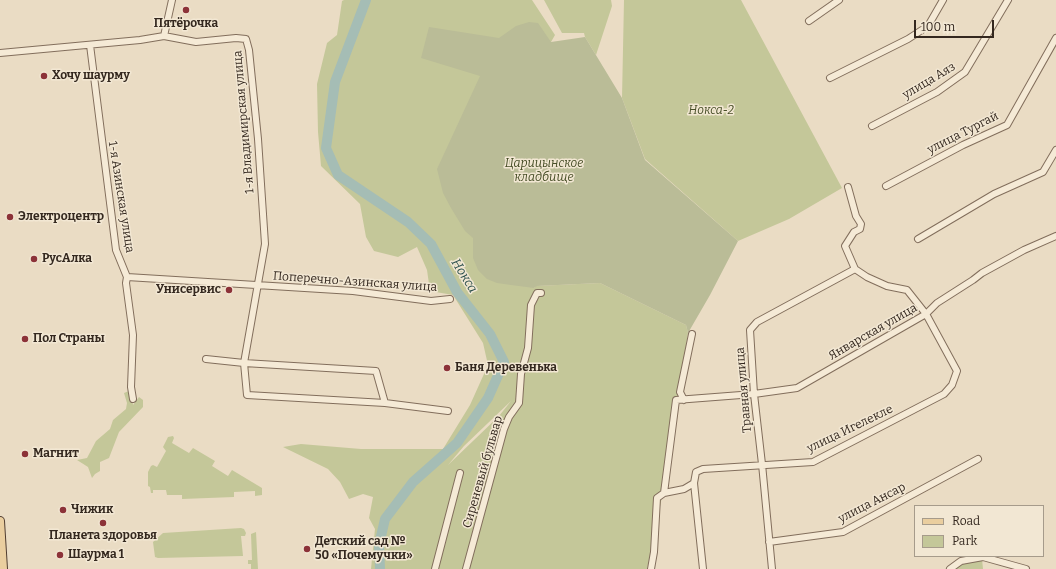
<!DOCTYPE html>
<html>
<head>
<meta charset="utf-8">
<style>
  body { margin:0 }
  #map { position:relative; width:1056px; height:569px; overflow:hidden; background:#eadcc4; font-family:Bitter,serif }
  canvas { display:block }
  .legend { position:absolute; left:914px; top:505px; width:130px; height:52px; box-sizing:border-box; background:#f2e7d3; border:1px solid #a69b8b; margin:0; padding:5px 7px; list-style:none; font-size:12px; color:#34281f }
  .legend li { display:flex; align-items:center; gap:8px; height:20px }
  .legend b { width:20px; border:1px solid #a69b8b }
  .scale { position:absolute; left:914px; top:20px; width:80px; height:18px; box-sizing:border-box; border:2px solid #34281f; border-top:0; padding-left:5px; font-size:12px; line-height:14px; white-space:nowrap; color:#34281f; -webkit-text-stroke:3px #f2e7d3; paint-order:stroke }
</style>
</head>
<body>
<div id="map">
<canvas width="1056" height="569"></canvas>
<ul class="legend">
<li><b style="height:5px;background:#eace9f"></b>Road</li>
<li><b style="height:11px;background:#c4c799"></b>Park</li>
</ul>
<div class="scale">100 m</div>
</div>
<script>
const ctx = document.querySelector('canvas').getContext('2d');
ctx.lineJoin = 'round';
function paint(path, color) {
  ctx.fillStyle = color;
  ctx.fill(path, 'evenodd');
}
function poly(rows) {
  const path = new Path2D();
  for (const r of rows) {
    path.moveTo(r[0], r[1]);
    for (let i = 2; i < r.length; i += 2) path.lineTo(r[i], r[i + 1]);
  }
  return path;
}
function stroke(path, color, width, dash) {
  ctx.strokeStyle = color;
  ctx.lineWidth = width;
  ctx.lineCap = dash ? 'butt' : 'round';
  ctx.setLineDash(dash || []);
  ctx.stroke(path);
}
function label(font, color, halo, rows, align = 'center') {
  ctx.font = font + ' Bitter,serif';
  ctx.lineWidth = 3;
  ctx.setLineDash([]);
  ctx.textBaseline = 'middle';
  ctx.strokeStyle = halo;
  ctx.fillStyle = color;
  for (const [text, x, y, turn = 0] of rows) {
    ctx.save();
    ctx.translate(x, y);
    ctx.rotate((+turn || 0) * Math.PI / 180);
    ctx.textAlign = isNaN(turn) ? turn : align;
    if (halo) ctx.strokeText(text, 0, 0);
    ctx.fillText(text, 0, 0);
    ctx.restore();
  }
}
const green = poly([
  [344,0,532,0,555,35,551,42,534,288,536,286,600,283,686,325,688,333,662,497,647,569,371,569,375,529,369,518,373,497,363,494,349,499,340,482,328,469,283,447,301,444,361,449,443,449,470,405,488,365,483,343,453,295,430,291,427,270,417,247,398,257,374,251,366,237,360,204,321,166,318,132,317,84,327,43,337,35,342,1],
  [511,401,499,416,448,465,464,446],
  [544,0,611,0,612,6,596,55,585,37,584,33,562,33],
  [624,0,741,0,842,188,789,219,738,241,645,159,622,98],
  [129,391,132,396,133,405,139,397,143,400,143,407,119,432,109,458,100,462,100,471,95,474,92,478,88,467,77,460,87,458,96,441,110,429,113,420,126,409,127,403,124,393],
  [173,436,174,438,172,443,189,453,193,448,215,461,212,466,228,476,232,470,262,488,262,495,255,496,255,491,234,492,234,497,182,499,182,495,167,495,166,490,153,490,153,493,151,493,150,487,148,486,148,472,151,466,153,465,157,467,166,451,163,447,168,437],
  [241,528,244,529,246,533,245,536,241,536,243,556,158,558,155,557,153,542,163,533],
  [256,532,258,569,251,569,251,564,248,564,248,560,252,560,251,534],
  [982,559,983,569,954,569,961,563]
]);
const cemetery = poly([
  [529,22,538,23,551,42,585,37,622,98,645,160,738,241,710,295,688,333,686,325,600,283,537,286,534,288,511,285,497,283,487,279,478,270,473,258,473,238,465,231,451,208,443,193,437,169,480,76,421,58,429,27,499,38,516,26]
]);
const river = poly([
  [366,0,335,82,326,148,338,175,408,222,431,244,457,292,490,334,504,362,488,398,457,443,413,482,385,519,379,545,380,569]
]);
const minor = poly([
  [809,21,839,0],
  [164,36,172,0],
  [90,45,116,250,127,277,126,283,133,335,131,387,133,399],
  [0,53,140,40,164,36,196,42,236,38,246,39,249,50,258,139,265,244,244,363,247,395,385,403,448,411],
  [830,78,908,39,928,26,943,0],
  [872,126,937,92,965,72,1008,0],
  [886,186,963,145,1007,125,1056,38],
  [918,239,994,194,1043,172,1056,150],
  [127,277,353,291,431,301,450,299],
  [206,359,244,363,376,371,385,403],
  [684,400,680,392,692,334],
  [664,493,676,400,754,394,797,388,926,314,937,303,973,280,982,273,1024,250,1056,236],
  [769,542,843,532,978,459],
  [435,569,460,473],
  [466,569,504,429,509,417,519,403,521,374,528,348,531,305,537,293,541,293],
  [651,569,654,552,657,498,664,493,684,489,694,483],
  [703,569,694,483,696,472,703,469,813,462,944,394,952,385,957,371,926,314,907,290,887,286,867,277,855,269,845,246,854,232,860,229,861,224,856,216,848,187],
  [772,569,762,464,754,394,750,330,757,322,855,269],
  [950,569,961,561,983,557,1026,569]
]);
const major = poly([
  [0,521,3,569]
]);
const markers = [
  [186,10,4,"#8c3238"],
  [44,76,4,"#8c3238"],
  [10,217,4,"#8c3238"],
  [34,259,4,"#8c3238"],
  [229,290,4,"#8c3238"],
  [25,339,4,"#8c3238"],
  [447,368,4,"#8c3238"],
  [25,454,4,"#8c3238"],
  [63,510,4,"#8c3238"],
  [103,523,4,"#8c3238"],
  [307,549,4,"#8c3238"],
  [60,555,4,"#8c3238"]
];
const poiNames = [
  ["Пятёрочка",186,24,"center"],
  ["Хочу шаурму",52,76],
  ["Электроцентр",18,217],
  ["РусАлка",42,259],
  ["Унисервис",221,290,"right"],
  ["Пол Страны",33,339],
  ["Баня Деревенька",455,368],
  ["Магнит",33,454],
  ["Чижик",71,510],
  ["Планета здоровья",103,536,"center"],
  ["Детский сад №",315,542],
  ["50 «Почемучки»",315,556],
  ["Шаурма 1",68,555]
];
const streetNames = [
  ["улица Аяз",929,81,-31],
  ["1-я Владимирская улица",244,122,-95],
  ["улица Тургай",963,133,-27],
  ["1-я Азинская улица",121,197,81],
  ["Поперечно-Азинская улица",355,282,4],
  ["Январская улица",873,332,-30],
  ["Травная улица",744,390,-95],
  ["улица Игелекле",850,429,-26],
  ["Сиреневый бульвар",483,472,-74],
  ["улица Ансар",872,503,-27]
];
const parkNames = [
  ["Нокса-2",711,111],
  ["Царицынское",544,164],
  ["кладбище",544,178]
];
const waterNames = [
  ["Нокса",464,276,58]
];
paint(green, '#c4c799');
paint(cemetery, '#babc97');
stroke(river, '#a5bdb5', 10);
stroke(minor, '#826e5c', 8);
stroke(major, '#503d30', 10);
stroke(minor, '#f5ead6', 6);
stroke(major, '#eace9f', 8);
for (const [x, y, r, color] of markers) {
  const dot = new Path2D();
  dot.arc(x, y, r, 0, 2 * Math.PI);
  ctx.fillStyle = color;
  ctx.fill(dot);
  stroke(dot, '#f2e7d3', 1.5);
}
label('bold 12px', '#34281f', '#f2e7d3', poiNames, 'left');
label('12px', '#34281f', '#f2e7d3', streetNames);
label('italic 12px', '#474e27', '#f2e7d3', parkNames);
label('italic 13px', '#2f524e', '#f2e7d3', waterNames);
</script>
</body>
</html>
